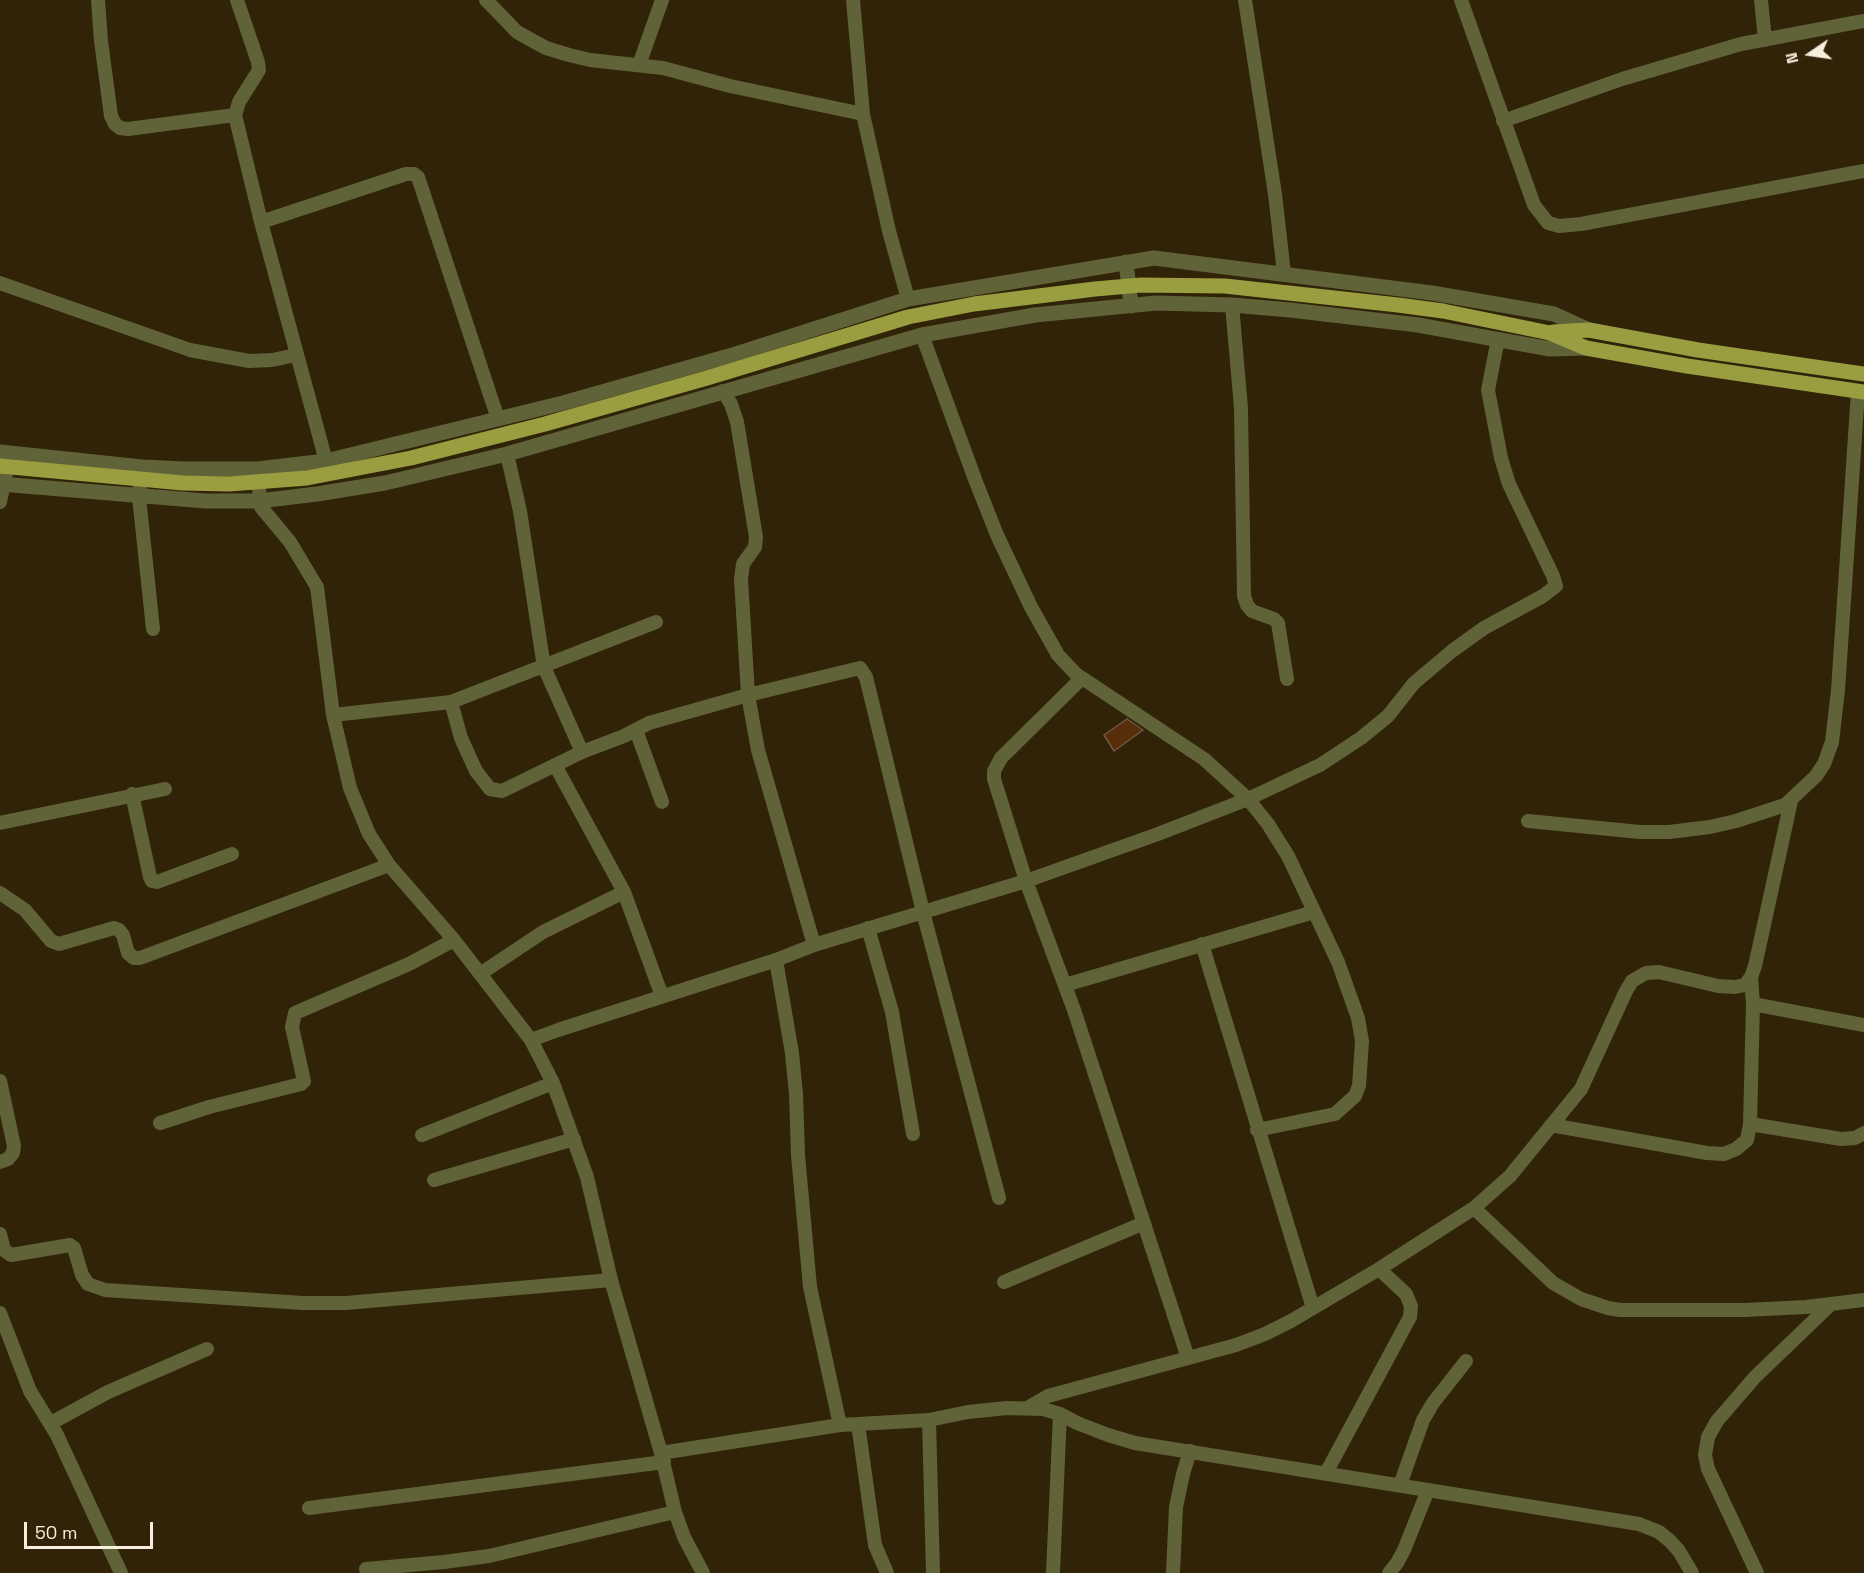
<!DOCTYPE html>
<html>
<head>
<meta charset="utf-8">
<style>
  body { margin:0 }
  #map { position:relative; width:1864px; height:1573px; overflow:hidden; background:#302308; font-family:"Space Grotesk",sans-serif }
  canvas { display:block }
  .north { position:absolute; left:1780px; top:24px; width:60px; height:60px; -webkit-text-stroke:4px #302308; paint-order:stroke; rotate:257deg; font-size:16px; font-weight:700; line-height:24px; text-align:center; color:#f6eede }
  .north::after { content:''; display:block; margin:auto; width:21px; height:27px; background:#f6eede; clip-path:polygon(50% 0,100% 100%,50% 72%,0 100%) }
  .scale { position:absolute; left:24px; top:1522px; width:129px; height:27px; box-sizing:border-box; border:3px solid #f6eede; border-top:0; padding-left:8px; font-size:18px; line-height:21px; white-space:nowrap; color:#f6eede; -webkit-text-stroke:4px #302308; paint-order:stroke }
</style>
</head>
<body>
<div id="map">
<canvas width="1864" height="1573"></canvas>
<div class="north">N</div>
<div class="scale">50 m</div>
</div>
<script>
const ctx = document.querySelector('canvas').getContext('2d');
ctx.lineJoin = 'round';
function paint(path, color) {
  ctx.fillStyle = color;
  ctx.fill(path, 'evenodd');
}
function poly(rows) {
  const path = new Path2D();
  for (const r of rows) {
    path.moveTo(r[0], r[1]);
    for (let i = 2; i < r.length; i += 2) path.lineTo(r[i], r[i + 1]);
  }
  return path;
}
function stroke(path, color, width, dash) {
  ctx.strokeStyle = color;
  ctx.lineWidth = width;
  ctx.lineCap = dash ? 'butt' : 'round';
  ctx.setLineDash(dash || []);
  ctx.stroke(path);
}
const building = poly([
  [1127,719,1143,730,1114,751,1104,735,1127,719]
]);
const minor = poly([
  [98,0,101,41,111,116,115,124,120,128,128,129,235,115],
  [237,0,258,62,259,70,239,102,235,115,261,222,326,461],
  [486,0,517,32,546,48,569,55,590,60,663,68,730,86,863,114],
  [853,0,863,114,889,231,908,299],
  [1245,0,1275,194,1284,273],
  [1461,0,1534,205,1548,223,1559,226,1581,224,1864,171],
  [1761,0,1765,40],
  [639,65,662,0],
  [1503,121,1622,79,1741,44,1864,21],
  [261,222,406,174,414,174,418,177,498,419],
  [0,283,190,350,249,361,272,360,296,355],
  [1232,305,1241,408,1244,596,1247,605,1252,611,1274,619,1278,623,1287,679],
  [922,335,976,482,997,535,1031,607,1058,655,1076,674,1204,759,1248,799,1268,824,1288,856,1338,962,1358,1018,1362,1041,1359,1086,1355,1096,1335,1114,1257,1130],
  [723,391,731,404,737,422,756,537,755,547,743,564,741,579,748,695,758,750,814,945],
  [507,454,520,511,544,667,582,752],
  [257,471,261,507,290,542,317,587,333,715,350,788,369,834,389,865,454,940,531,1040,553,1083,587,1177,611,1280,661,1453,675,1512,684,1537,703,1573],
  [140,485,139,497,153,629],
  [0,502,9,458],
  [1082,678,1001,758,994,771,994,779,1026,881,1074,1010,1188,1358],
  [451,702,461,738,476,771,490,789,502,791,582,752,624,736,649,723,748,695,860,668,866,677,923,912,999,1198],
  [333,715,451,702,656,622],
  [636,730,662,802],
  [555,765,624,892,662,996],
  [132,794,150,877,152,881,157,882,232,854],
  [1528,821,1640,832,1669,832,1710,827,1736,821,1785,805,1816,776,1824,764,1832,742,1838,690,1858,391],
  [0,823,165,789],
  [0,893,25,910,51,941,59,944,114,928,119,930,123,935,128,953,134,958,140,958,389,865],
  [868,928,892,1012,913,1134],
  [1202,944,1313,1308],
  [776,960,792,1053,796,1094,798,1155,810,1287,840,1425],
  [480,974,543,932,624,892],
  [1065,985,1314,912],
  [1753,1004,1864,1025],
  [531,1040,558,1030,776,960,814,945,1026,881,1158,834,1248,799,1320,765,1361,738,1388,716,1414,683,1452,651,1484,628,1543,596,1556,586,1553,576,1509,484,1501,458,1488,390,1498,339],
  [0,1081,14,1146,13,1153,8,1159,0,1162],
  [160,1123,209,1107,301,1084,304,1081,292,1027,295,1013,409,964,454,940],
  [1750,1124,1841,1139,1855,1138,1864,1133],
  [1551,1125,1707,1153,1724,1154,1736,1149,1747,1140,1750,1124,1753,1004,1751,977],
  [422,1135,553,1083],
  [434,1180,574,1139],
  [1474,1208,1553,1283,1581,1299,1608,1308,1620,1310,1745,1310,1806,1307,1864,1300],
  [0,1234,4,1250,11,1255,70,1245,74,1248,82,1275,88,1284,105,1290,303,1303,346,1303,611,1280],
  [1004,1282,1144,1223],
  [0,1313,30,1391,57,1435,121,1573],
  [1027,1408,1048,1396,1236,1345,1265,1334,1291,1321,1379,1269,1474,1208,1510,1176,1581,1089,1626,991,1632,981,1646,973,1659,972,1718,986,1735,987,1745,985,1751,977,1755,966,1791,801],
  [929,1420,933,1573],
  [51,1423,108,1392,207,1349],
  [858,1424,875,1545,887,1573],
  [661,1453,840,1425,929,1420,968,1412,1007,1408,1043,1409,1060,1414,1077,1423,1108,1435,1135,1443,1639,1524,1659,1532,1670,1541,1679,1551,1692,1573],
  [1326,1473,1410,1317,1411,1306,1406,1294,1379,1269],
  [1400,1485,1423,1420,1433,1403,1466,1361],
  [309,1508,664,1462],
  [366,1569,444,1562,489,1556,675,1512],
  [1053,1573,1060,1414],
  [1173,1573,1176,1507,1183,1474,1190,1451],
  [1389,1573,1397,1563,1404,1550,1428,1490],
  [1757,1573,1708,1469,1705,1455,1708,1437,1717,1421,1755,1377,1831,1304]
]);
const tertiary = poly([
  [1126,262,1131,306],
  [0,452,142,467,185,469,257,469,326,461,563,403,736,354,908,299,1154,258,1432,293,1554,314,1589,330],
  [0,484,205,501,259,501,317,494,385,483,507,454,922,335,1035,315,1156,303,1232,305,1290,310,1418,325,1550,349,1586,348]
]);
const primary = poly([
  [1553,332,1589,330,1698,350,1864,374],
  [1550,333,1586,348,1687,366,1864,392]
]);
const primaryBridge = poly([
  [0,466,183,483,229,484,307,478,411,458,545,424,707,378,908,317,974,304,1095,289,1141,285,1225,286,1398,305,1443,311,1550,333]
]);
paint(building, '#572d0a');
stroke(building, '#725745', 1.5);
stroke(minor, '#606238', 14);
stroke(tertiary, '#606238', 15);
stroke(primary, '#9b9e40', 15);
stroke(primaryBridge, '#9b9e40', 15);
</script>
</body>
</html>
